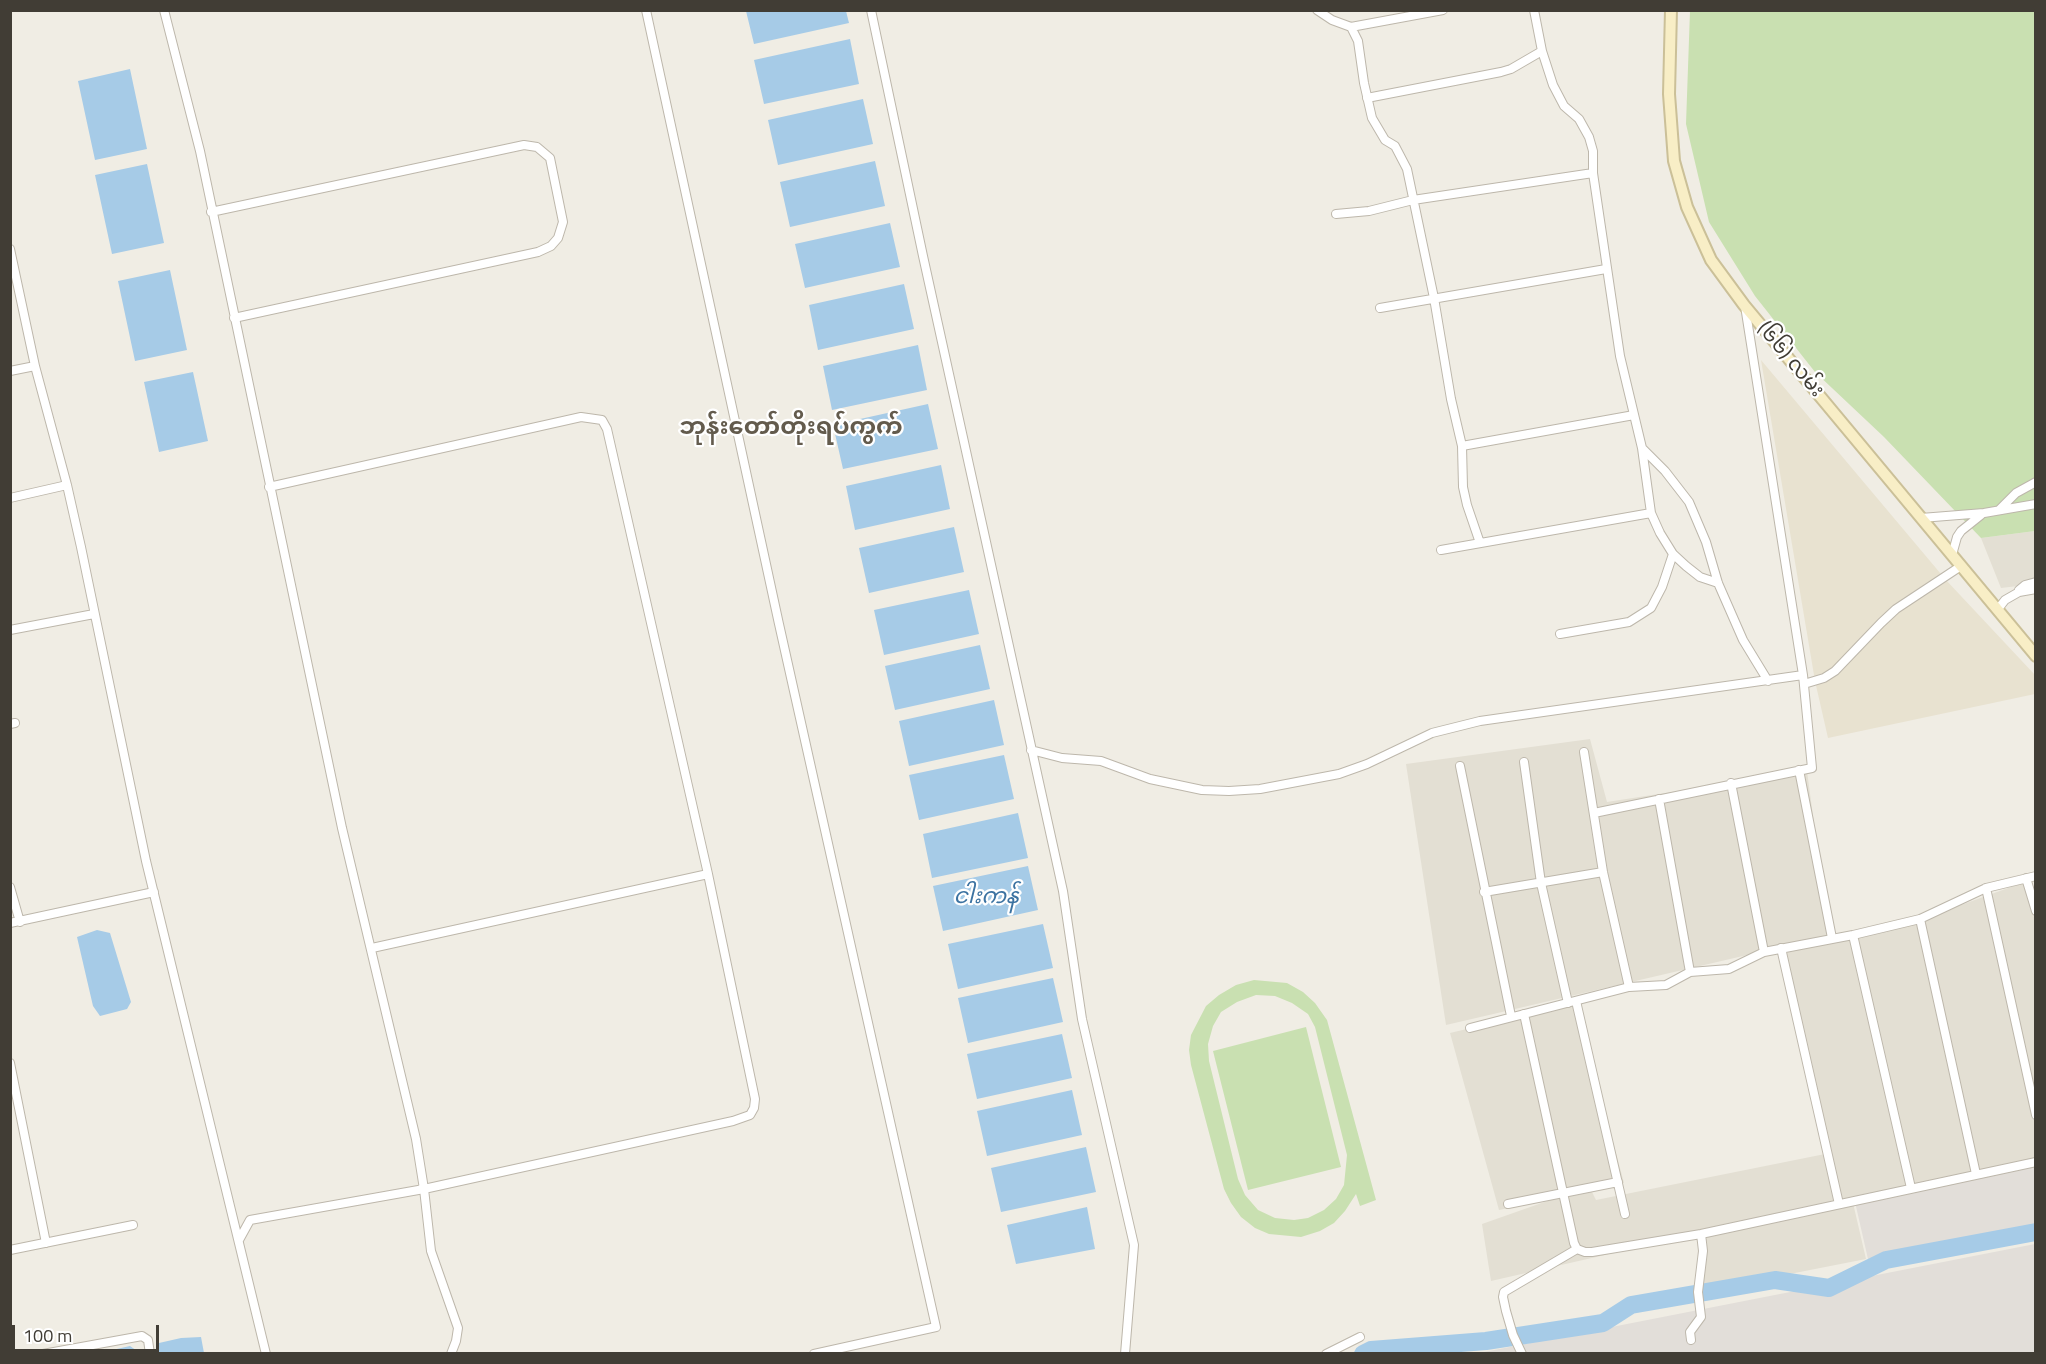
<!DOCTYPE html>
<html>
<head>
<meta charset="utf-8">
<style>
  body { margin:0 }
  #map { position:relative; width:2046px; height:1364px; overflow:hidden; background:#f0ede4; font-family:"Titillium Web",sans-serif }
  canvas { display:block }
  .frame { position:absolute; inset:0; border:12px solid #413d35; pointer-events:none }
  .scale { position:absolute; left:12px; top:1325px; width:147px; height:27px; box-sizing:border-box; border:3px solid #413d35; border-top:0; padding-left:8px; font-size:18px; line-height:21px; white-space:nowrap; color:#413d35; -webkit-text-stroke:4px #fff; paint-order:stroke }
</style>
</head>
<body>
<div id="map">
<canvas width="2046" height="1364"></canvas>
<div class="frame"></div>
<div class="scale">100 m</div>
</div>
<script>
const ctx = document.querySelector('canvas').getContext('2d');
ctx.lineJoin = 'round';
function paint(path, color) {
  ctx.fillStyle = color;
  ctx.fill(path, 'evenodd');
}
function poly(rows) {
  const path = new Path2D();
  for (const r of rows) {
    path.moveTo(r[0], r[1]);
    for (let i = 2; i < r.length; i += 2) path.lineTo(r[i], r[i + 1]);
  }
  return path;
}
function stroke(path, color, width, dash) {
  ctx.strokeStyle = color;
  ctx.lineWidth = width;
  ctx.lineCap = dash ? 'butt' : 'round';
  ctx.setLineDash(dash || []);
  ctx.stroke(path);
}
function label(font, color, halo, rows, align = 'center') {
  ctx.font = font + ' "Titillium Web","Noto Sans Myanmar",sans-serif';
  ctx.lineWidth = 4.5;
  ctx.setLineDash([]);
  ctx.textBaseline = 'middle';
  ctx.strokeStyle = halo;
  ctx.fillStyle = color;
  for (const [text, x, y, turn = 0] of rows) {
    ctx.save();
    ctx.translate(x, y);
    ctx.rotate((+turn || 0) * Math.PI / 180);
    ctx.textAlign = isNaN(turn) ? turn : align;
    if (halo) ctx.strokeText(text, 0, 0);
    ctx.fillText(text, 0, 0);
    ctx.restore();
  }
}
const residential = poly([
  [2035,531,2035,584,2001,588,1981,538],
  [1590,739,1607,802,1807,771,1829,936,1446,1025,1406,764],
  [2025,882,2036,925,2035,1158,1974,1173,1842,1199,1785,953,1905,925],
  [1576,1003,1624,1183,1570,1196,1592,1192,1596,1200,1825,1154,1837,1202,1491,1281,1482,1224,1553,1199,1499,1210,1450,1033],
  [1853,1203,1866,1259,1698,1292,1698,1235]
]);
const industrial = poly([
  [2035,1165,2035,1234,1868,1259,1855,1202],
  [2035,1244,2035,1353,1479,1353]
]);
const education = poly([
  [1761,360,1946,580,2035,675,2035,694,1828,738,1815,681]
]);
const green = poly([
  [1690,11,2035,11,2035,531,1981,538,1884,437,1815,372,1755,296,1709,222,1686,124],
  [1254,980,1287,983,1303,992,1315,1003,1327,1020,1376,1200,1360,1206,1356,1194,1345,1211,1334,1223,1320,1231,1301,1237,1269,1234,1255,1228,1241,1217,1231,1203,1224,1189,1191,1065,1189,1050,1191,1035,1206,1006,1219,995,1236,985],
  [1256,995,1275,996,1292,1003,1308,1014,1315,1027,1347,1155,1344,1185,1336,1199,1324,1210,1308,1218,1294,1220,1275,1218,1258,1210,1245,1195,1238,1179,1209,1061,1208,1044,1213,1026,1221,1012,1237,1002],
  [1306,1027,1341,1167,1248,1190,1213,1051]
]);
const water = poly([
  [746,11,846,11,849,23,754,44],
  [850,39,859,84,764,104,754,60],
  [130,69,147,149,95,160,78,81],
  [863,99,873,144,778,165,768,120],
  [875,161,885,206,790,227,780,182],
  [147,164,164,243,112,254,95,175],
  [890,223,900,267,805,288,795,244],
  [170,270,187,350,135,361,118,281],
  [904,284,914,329,818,350,809,305],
  [918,345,927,390,832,410,823,366],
  [193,372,208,441,159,452,144,382],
  [928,404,938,449,843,469,833,425],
  [941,465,950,509,855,530,846,486],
  [954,527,964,572,869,593,859,548],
  [969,590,979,634,884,655,874,610],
  [980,645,990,689,895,710,885,666],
  [994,700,1004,745,909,766,899,721],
  [1004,755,1014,799,919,820,909,775],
  [1018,813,1028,858,932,878,923,834],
  [1028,866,1038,910,943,931,933,886],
  [1043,924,1053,968,958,989,948,944],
  [97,930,110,933,131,1002,127,1009,100,1016,93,1006,77,937],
  [1053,978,1063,1022,968,1043,958,998],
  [1062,1034,1072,1078,977,1099,967,1054],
  [1072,1090,1082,1135,987,1156,977,1111],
  [1086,1147,1096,1192,1001,1212,991,1168],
  [1087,1207,1095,1249,1016,1264,1007,1225],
  [201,1337,204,1353,155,1353,159,1343,181,1338],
  [130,1346,140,1353,99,1353]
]);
const river = poly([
  [1363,1354,1371,1350,1486,1341,1603,1323,1631,1305,1775,1280,1829,1288,1886,1260,2036,1232]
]);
const street = poly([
  [164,10,200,151,342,828,416,1139,424,1189,250,1220,239,1240],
  [646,10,779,624,936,1327,814,1354],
  [871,10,923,256,1063,891,1082,1019,1134,1245,1125,1354],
  [1317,10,1332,20,1351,27,1358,41,1364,83,1372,118,1385,140,1395,146,1407,169,1434,298,1451,399,1462,446,1634,415],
  [1534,10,1542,51,1553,85,1564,106,1579,119,1589,137,1593,151,1593,173,1620,356,1642,448,1665,471,1689,502,1706,542,1718,583,1743,640,1768,681],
  [1351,27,1443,10],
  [1367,98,1501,72,1511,69,1542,51],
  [211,212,524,145,537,147,550,158,563,222,558,238,551,246,538,252,234,318],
  [1336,214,1369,211,1413,200,1593,173],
  [10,249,35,366,67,485,81,547,146,861,266,1354],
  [1380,308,1606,269],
  [10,371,35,366],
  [1462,446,1463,487,1467,505,1480,543],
  [1642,448,1651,513,1660,533,1673,554,1686,566,1700,577,1718,583],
  [269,487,581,417,602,420,607,429,708,874],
  [10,498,67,485],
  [1999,510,2016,493,2036,482],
  [1921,518,1984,513,2036,504],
  [1441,550,1651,513],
  [1952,555,1957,537,1961,531,1981,515],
  [2019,590,2025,585,2036,582],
  [1998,609,2005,600,2019,592,2036,589],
  [10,630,94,614],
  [1560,634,1629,622,1651,608,1662,587,1673,554],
  [1804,684,1824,678,1835,671,1881,623,1896,609,1961,566],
  [10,724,15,723],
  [1031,750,1062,758,1101,761,1150,779,1202,790,1229,791,1260,789,1339,774,1367,764,1432,733,1480,721,1803,675],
  [1584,752,1603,872,1629,987],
  [1524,762,1541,883,1568,1003],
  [1460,766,1511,1016],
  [1799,770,1832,938],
  [1731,783,1764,952],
  [1659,799,1690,972],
  [1594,813,1812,768,1803,675,1745,306],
  [2026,878,2036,911],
  [10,887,20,922],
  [1986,888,2036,1115],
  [1484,892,1603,872],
  [1920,919,1976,1174],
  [10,923,154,892],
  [1853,935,1911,1188],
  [372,948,708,874,755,1099,754,1108,750,1115,733,1121,424,1189],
  [1781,948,1839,1204],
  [1576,1001,1625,1214],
  [1524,1014,1574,1243,1577,1249,1585,1252,1592,1252,1701,1234,2036,1162],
  [1470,1028,1629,987,1666,985,1690,972,1729,969,1764,952,1853,935,1920,919,1986,888,2036,876],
  [10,1063,46,1243],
  [421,1189,424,1189,431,1251,458,1328,456,1341,451,1354],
  [1508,1204,1618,1182],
  [10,1250,133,1225],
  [1691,1340,1690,1332,1701,1317,1698,1292,1703,1251,1701,1234],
  [43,1354,142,1336,148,1340,150,1354],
  [1326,1354,1360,1337],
  [1522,1354,1513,1335,1506,1311,1503,1297,1504,1292,1577,1249]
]);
const secondary = poly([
  [1671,10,1669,94,1674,161,1687,207,1711,260,1744,305,2036,656]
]);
const streetNames = [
  ["(၆၆) လမ်း",1790,360,50]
];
const waterNames = [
  ["ငါးကန်",986,898]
];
const quarterNames = [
  ["ဘုန်းတော်တိုးရပ်ကွက်",791,428]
];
paint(residential, '#e3dfd3');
paint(industrial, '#e2ded9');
paint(education, '#e8e2d0');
paint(green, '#c9e0b1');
paint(water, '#a6cbe7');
stroke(river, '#a6cbe7', 18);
stroke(street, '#bdb7ab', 10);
stroke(secondary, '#cbc098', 14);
stroke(street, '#fff', 8);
stroke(secondary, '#f8eec6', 10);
label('21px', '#413d35', '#fff', streetNames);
label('italic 22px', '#3b72a1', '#fff', waterNames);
label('bold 24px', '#635b4d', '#fff', quarterNames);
</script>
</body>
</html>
